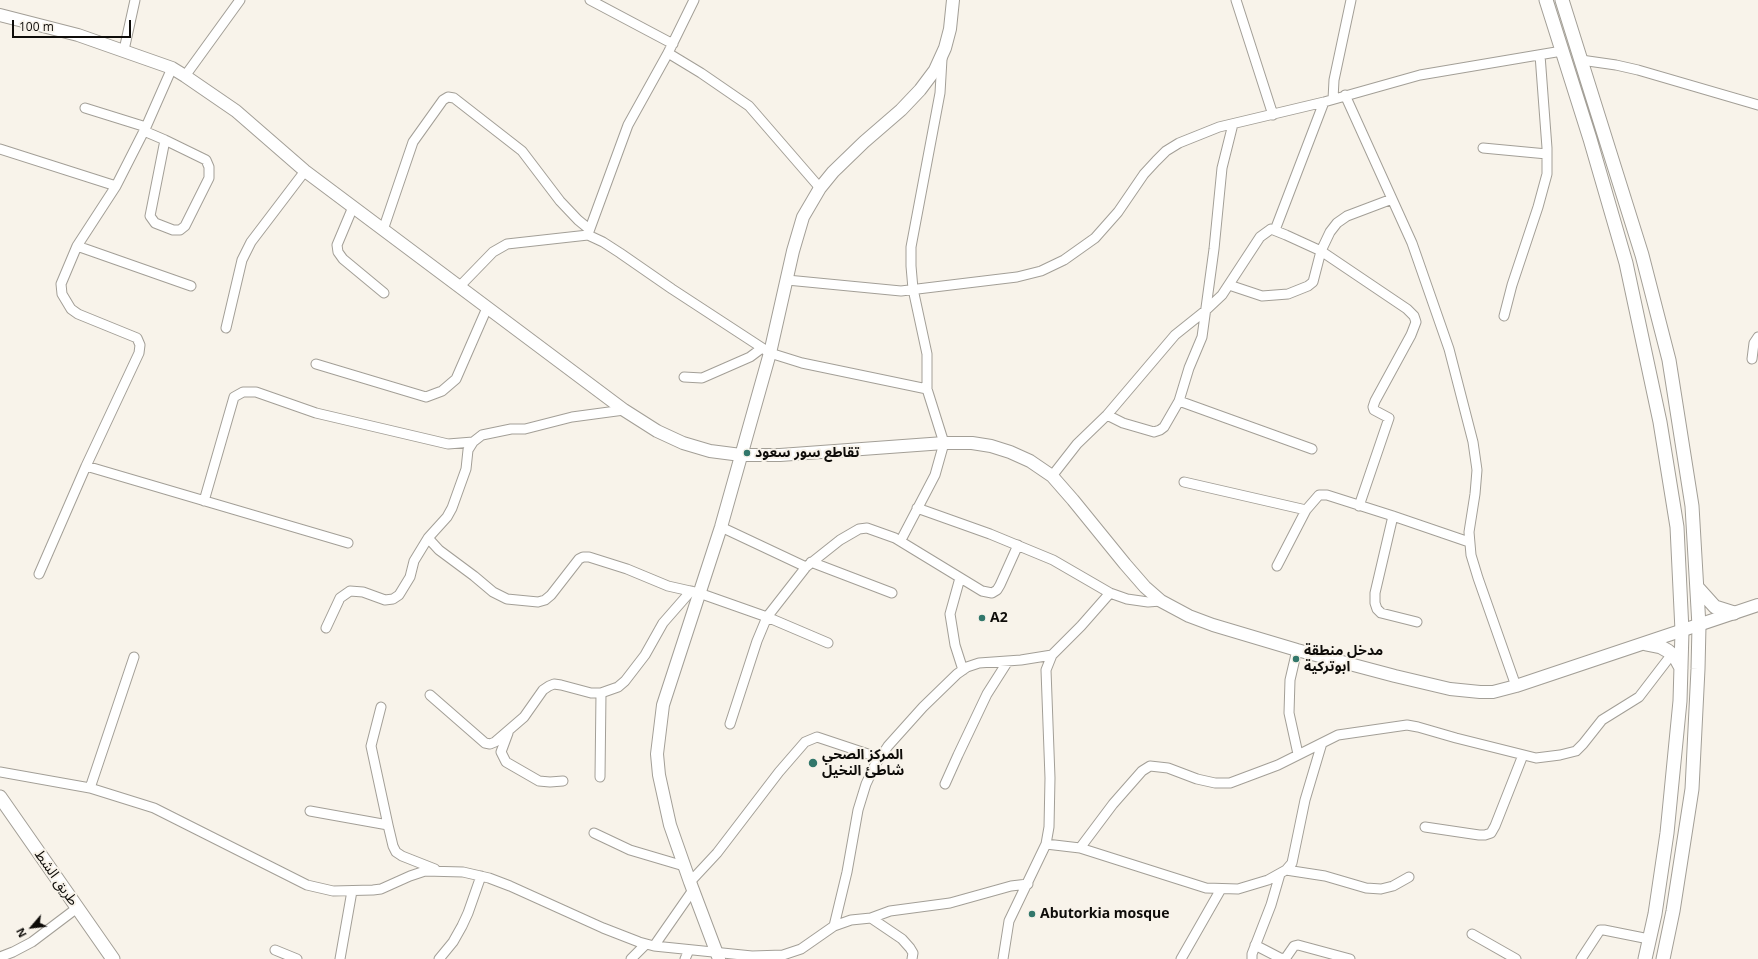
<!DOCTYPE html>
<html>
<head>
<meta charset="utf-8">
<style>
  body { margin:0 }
  #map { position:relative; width:1758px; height:959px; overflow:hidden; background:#f8f3ea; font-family:"Open Sans",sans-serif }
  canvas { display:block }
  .north { position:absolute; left:12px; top:907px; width:40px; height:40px; -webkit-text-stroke:3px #f8f3ea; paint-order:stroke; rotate:242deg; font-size:11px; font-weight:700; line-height:16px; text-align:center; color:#0e0c09 }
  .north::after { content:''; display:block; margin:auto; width:14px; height:18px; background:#0e0c09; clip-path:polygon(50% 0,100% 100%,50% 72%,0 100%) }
  .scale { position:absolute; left:12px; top:20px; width:119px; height:18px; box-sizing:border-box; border:2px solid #0e0c09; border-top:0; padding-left:5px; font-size:12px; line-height:14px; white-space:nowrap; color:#0e0c09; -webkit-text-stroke:3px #f8f3ea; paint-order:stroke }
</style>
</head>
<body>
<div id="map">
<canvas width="1758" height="959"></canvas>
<div class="north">N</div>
<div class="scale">100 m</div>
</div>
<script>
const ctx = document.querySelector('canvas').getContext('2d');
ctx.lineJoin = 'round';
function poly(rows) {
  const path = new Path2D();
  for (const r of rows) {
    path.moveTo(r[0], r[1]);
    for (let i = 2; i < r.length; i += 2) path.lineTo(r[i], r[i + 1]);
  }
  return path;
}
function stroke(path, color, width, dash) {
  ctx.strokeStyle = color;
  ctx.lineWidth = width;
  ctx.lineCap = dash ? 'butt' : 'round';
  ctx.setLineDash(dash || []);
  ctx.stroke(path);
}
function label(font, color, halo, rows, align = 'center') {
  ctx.font = font + ' "Open Sans","Noto Sans Arabic",sans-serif';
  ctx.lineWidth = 4;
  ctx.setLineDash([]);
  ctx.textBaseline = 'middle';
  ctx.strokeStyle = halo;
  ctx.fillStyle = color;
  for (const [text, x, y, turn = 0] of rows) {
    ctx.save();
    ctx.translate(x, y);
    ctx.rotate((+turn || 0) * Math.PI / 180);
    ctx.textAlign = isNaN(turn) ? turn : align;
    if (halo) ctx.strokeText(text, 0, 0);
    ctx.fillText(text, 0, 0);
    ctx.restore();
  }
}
const minor = poly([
  [590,0,673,44],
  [1236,0,1273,115],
  [124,50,135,0],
  [668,53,701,73,749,106,820,188],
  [1581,60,1616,65,1638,70,1758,105],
  [185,76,240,0],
  [1345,95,1412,243,1449,349,1473,442,1477,470,1475,494,1469,532,1471,555,1478,578,1516,686],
  [1333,99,1334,80,1351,0],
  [85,108,146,127],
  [144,131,165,140,206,160,209,167,209,178,185,226,180,230,173,230,155,223,150,216,165,140],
  [1483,148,1547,154],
  [0,149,116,186],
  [353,207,337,245,338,252,343,259,384,293],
  [383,230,413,142,443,100,448,97,454,98,522,151,560,201,578,220,589,229],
  [1275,230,1324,102],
  [588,234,628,125,668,53,694,0],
  [77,246,191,286],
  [787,280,901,291,1017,277,1041,271,1064,260,1095,238,1118,212,1144,174,1156,161,1166,151,1179,143,1219,127,1324,102,1420,75,1562,51],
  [1229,285,1262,296,1288,294,1308,286,1313,282,1321,251,1330,232,1337,223,1347,216,1392,199],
  [459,287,493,252,507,244,588,235,603,242,620,253,672,289,770,353,802,363,927,389],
  [1504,316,1512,285,1538,207,1547,174,1547,148,1540,55],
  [226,328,242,260,251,242,305,171],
  [1752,359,1754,343,1758,337],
  [316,364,426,397,442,391,456,379,487,308],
  [684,377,702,378,750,357,762,348],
  [1179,401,1312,449],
  [624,410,572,417,525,429,511,429,482,435,473,442,468,450,466,469,452,508,447,517,428,538,439,550,474,576,493,592,507,599,538,602,545,600,551,595,579,559,583,557,589,557,627,569,668,586,699,593,767,617,828,643],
  [1107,415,1123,423,1154,432,1160,430,1164,427,1179,401,1189,368,1202,337,1214,249,1222,168,1233,124],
  [86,466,348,543],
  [1052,476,1077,444,1107,415,1175,335,1205,311,1222,295,1260,237,1271,229,1286,235,1321,251,1407,309,1414,316,1416,322,1411,335,1375,401,1373,407,1374,410,1389,418,1359,506],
  [1184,482,1306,510],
  [204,501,234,397,243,392,256,392,316,413,448,444,473,442],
  [917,508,990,534,1053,560,1110,593,1127,599,1148,602,1161,601],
  [1393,516,1375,593,1375,603,1377,609,1381,613,1417,622],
  [721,527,806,567],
  [901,540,935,475,944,443,927,389,927,354,913,289,911,266,911,247,940,93,942,59],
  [811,562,892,593],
  [1277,566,1306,510,1319,495,1327,495,1393,516,1469,542],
  [39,574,86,466,139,353,140,345,137,338,78,314,71,309,62,294,61,284,77,246,116,186,146,127,172,68],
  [960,578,950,614,955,645,963,670],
  [326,628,340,598,350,591,363,592,385,600,393,599,399,595,410,577,414,561,428,538],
  [1297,650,1290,680,1289,713,1298,754],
  [430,695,485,743,490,744,495,742,524,717,543,690,549,686,554,684,561,685,591,693,601,693,618,687,625,681,645,655,663,623,691,591],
  [381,707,371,746,388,825],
  [730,724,757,641,767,617,806,567,840,540,859,529,867,528,895,538,982,591,992,593,997,590,1000,585,1018,545],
  [508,733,501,752,506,762,539,781,550,782,563,781],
  [0,772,90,788,154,808,307,885,333,891,373,890,381,889,410,876,425,871,463,872,489,878,510,886,603,928,639,942,654,946,752,956,783,955,801,949,834,926,851,920,871,918,890,911,950,903,1011,886,1028,884],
  [600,777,601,693],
  [945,784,958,755,987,694,1008,661],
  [90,788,134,657],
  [310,811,388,825,393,846,396,852,402,856,435,869],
  [1425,827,1479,835,1485,835,1491,833,1495,826,1523,755],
  [594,833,630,850,684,866],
  [1046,844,1080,848,1113,804,1142,771,1150,766,1168,768,1197,779,1215,783,1230,783,1278,765,1338,735,1407,725,1418,727,1456,738,1536,758,1560,755,1576,751,1583,744,1602,720,1639,697,1672,654],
  [1080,848,1206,888,1238,889,1268,880,1286,870,1292,863,1305,800,1322,743],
  [1286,870,1325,876,1366,888,1381,889,1393,886,1409,877],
  [690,882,717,853,779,772,805,742,817,737,880,758],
  [871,918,902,939,910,948,913,953,912,959],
  [834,926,847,872,858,810,866,784,875,765,888,746,923,707,957,674,967,667,979,663,1021,660,1052,655],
  [1472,934,1516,959],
  [1255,945,1280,958,1285,959,1294,946,1298,945,1350,959],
  [654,946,693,890],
  [275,950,297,959],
  [0,957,13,952,32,942,77,908],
  [340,959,352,891],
  [439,959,453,942,462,926,468,913,481,876],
  [631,959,646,944],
  [685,959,689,950],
  [1003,959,1009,921,1046,844,1049,827,1050,778,1046,670,1052,655,1081,626,1110,593],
  [1181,959,1221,889],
  [1252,959,1252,954,1271,905,1280,874],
  [1581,959,1600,930,1604,930,1649,939]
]);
const tertiary = poly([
  [0,15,78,35,172,68,185,76,236,111,305,171,624,410,657,431,683,443,710,451,741,455,780,455,944,443,972,443,991,446,1010,452,1030,461,1052,476,1073,500,1125,564,1145,587,1161,601,1189,616,1213,625,1297,650,1395,676,1450,689,1480,692,1493,692,1516,686,1758,605],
  [719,959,690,882,670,825,659,775,657,754,663,705,721,527,770,353,793,251,803,217,820,188,833,172,864,142,901,110,920,90,935,70,945,48,950,29,953,0]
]);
const secondary = poly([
  [1546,0,1590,139,1626,263,1660,422,1677,527,1682,631,1680,701,1667,833,1655,914,1645,959],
  [1562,0,1642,255,1669,360,1692,506,1699,626,1698,669,1692,789,1673,911,1663,959],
  [1697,587,1715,607,1734,613],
  [1646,644,1661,647,1668,651,1675,657,1681,668],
  [0,797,113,959]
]);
const markers = [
  [747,453,4,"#32776b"],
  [982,618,4,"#32776b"],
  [1296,659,4,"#32776b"],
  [813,763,5,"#32776b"],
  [1032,914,4,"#32776b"]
];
const poiNames = [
  ["تقاطع سور سعود",755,453],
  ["A2",990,618],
  ["مدخل منطقة",1304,651],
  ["ابوتركية",1304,667],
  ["المركز الصحي",822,755],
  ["شاطئ النخيل",822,771],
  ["Abutorkia mosque",1040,914]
];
const streetNames = [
  ["طريق الشط",56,878,55]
];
stroke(minor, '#a39f97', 11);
stroke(tertiary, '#a39f97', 14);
stroke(secondary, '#a39f97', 15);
stroke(minor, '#fff', 9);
stroke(tertiary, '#fff', 12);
stroke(secondary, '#fff', 13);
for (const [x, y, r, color] of markers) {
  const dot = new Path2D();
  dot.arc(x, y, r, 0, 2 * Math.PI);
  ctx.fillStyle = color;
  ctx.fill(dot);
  stroke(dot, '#f8f3ea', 1.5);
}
label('bold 14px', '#0e0c09', '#f8f3ea', poiNames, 'left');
label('14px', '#0e0c09', '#f8f3ea', streetNames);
</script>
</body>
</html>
